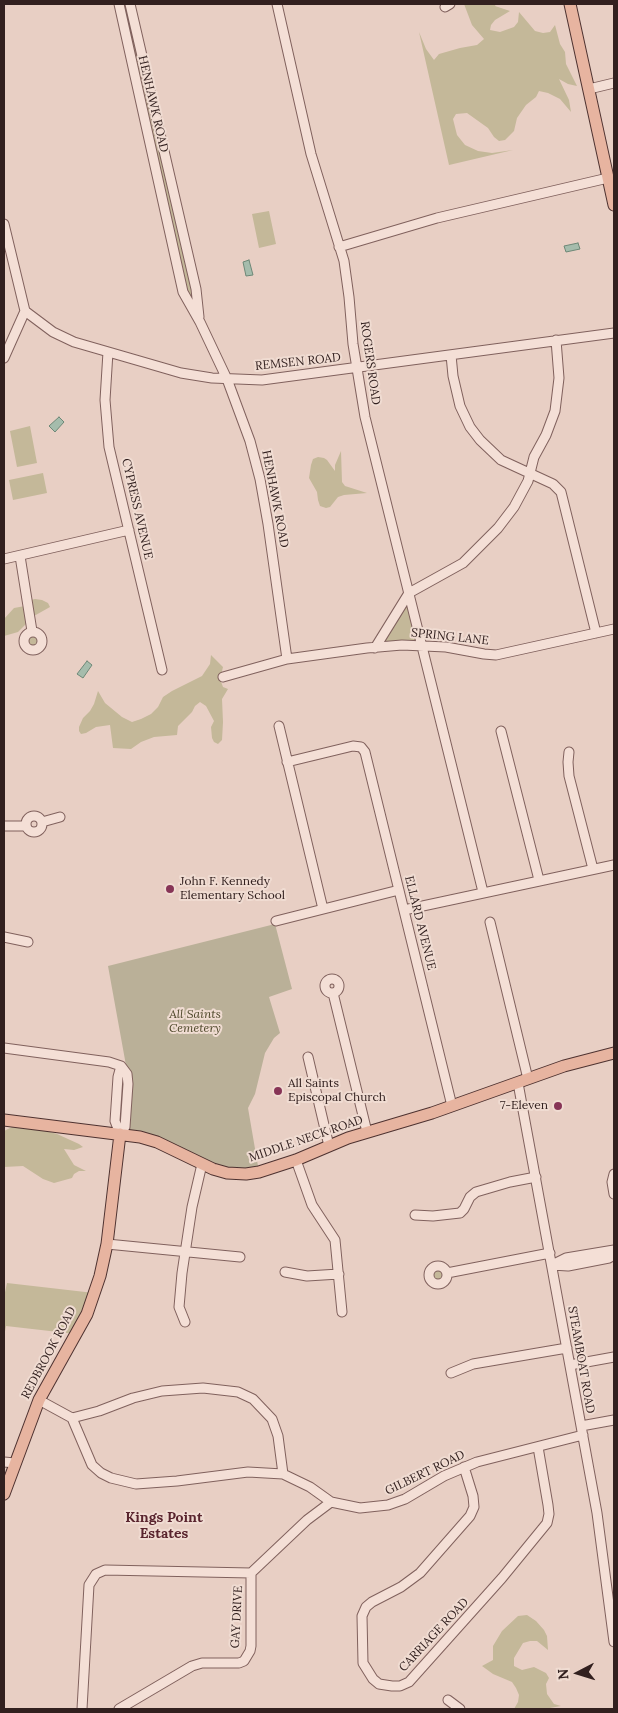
<!DOCTYPE html>
<html>
<head>
<meta charset="utf-8">
<style>
  body { margin:0 }
  #map { position:relative; width:618px; height:1713px; overflow:hidden; background:#e8cfc4; font-family:Lora,serif }
  canvas { display:block }
  .frame { position:absolute; inset:0; border:5px solid #32201f; pointer-events:none }
  .north { position:absolute; left:553px; top:1648px; width:50px; height:50px; -webkit-text-stroke:4px #f0dcd2; paint-order:stroke; rotate:265deg; font-size:14px; font-weight:700; line-height:20px; text-align:center; color:#32201f }
  .north::after { content:''; display:block; margin:auto; width:18px; height:22px; background:#32201f; clip-path:polygon(50% 0,100% 100%,50% 72%,0 100%) }
</style>
</head>
<body>
<div id="map">
<canvas width="618" height="1713"></canvas>
<div class="frame"></div>
<div class="north">N</div>
</div>
<script>
const ctx = document.querySelector('canvas').getContext('2d');
ctx.lineJoin = 'round';
function paint(path, color) {
  ctx.fillStyle = color;
  ctx.fill(path, 'evenodd');
}
function poly(rows) {
  const path = new Path2D();
  for (const r of rows) {
    if (r.length === 3) {
      path.moveTo(r[0] + r[2], r[1]);
      path.arc(r[0], r[1], r[2], 0, 2 * Math.PI);
      continue;
    }
    path.moveTo(r[0], r[1]);
    for (let i = 2; i < r.length; i += 2) path.lineTo(r[i], r[i + 1]);
  }
  return path;
}
function stroke(path, color, width, dash) {
  ctx.strokeStyle = color;
  ctx.lineWidth = width;
  ctx.lineCap = dash ? 'butt' : 'round';
  ctx.setLineDash(dash || []);
  ctx.stroke(path);
}
function label(font, color, halo, rows, align = 'center') {
  ctx.font = font + ' Lora,serif';
  ctx.lineWidth = 4;
  ctx.setLineDash([]);
  ctx.textBaseline = 'middle';
  ctx.strokeStyle = halo;
  ctx.fillStyle = color;
  for (const [text, x, y, turn = 0] of rows) {
    ctx.save();
    ctx.translate(x, y);
    ctx.rotate((+turn || 0) * Math.PI / 180);
    ctx.textAlign = isNaN(turn) ? turn : align;
    if (halo) ctx.strokeText(text, 0, 0);
    ctx.fillText(text, 0, 0);
    ctx.restore();
  }
}
const green = poly([
  [119,4,130,4,200,322,183,292],
  [464,4,496,4,495,6,510,11,495,20,491,25,490,30,500,32,514,27,518,22,519,12,535,31,543,33,550,32,555,25,560,44,565,52,566,64,577,86,568,84,559,79,569,100,571,112,560,99,548,93,539,91,536,97,526,105,517,118,514,131,505,140,499,141,494,137,488,128,467,113,456,114,453,119,457,135,465,145,478,151,492,153,513,150,449,165,419,32,426,49,434,60,439,54,460,48,477,45,484,39,472,25],
  [269,211,276,244,259,248,252,214],
  [30,426,37,463,17,467,10,431],
  [341,451,342,482,345,486,367,493,344,495,338,497,330,507,326,508,320,506,318,500,317,492,309,478,311,465,313,459,318,457,324,458,327,460,335,471,335,465],
  [43,473,47,493,13,500,9,480],
  [408,597,420,645,378,646],
  [35,599,42,600,48,603,50,607,34,616,18,632,4,636,4,619,14,608,25,606,31,600],
  [33,640,7],
  [211,655,223,667,220,679,223,687,228,689,222,699,223,722,222,740,218,744,214,742,212,738,211,727,214,721,206,706,200,702,195,706,192,712,178,726,177,735,154,737,141,742,131,749,113,748,110,725,96,727,86,733,81,734,79,731,79,727,83,718,90,711,94,704,98,691,105,703,122,717,132,722,141,719,151,714,158,707,163,697,172,691,202,676,210,664],
  [12,1127,36,1128,57,1134,79,1144,83,1147,74,1150,64,1149,74,1165,86,1171,79,1171,74,1174,72,1178,54,1183,43,1179,23,1166,4,1167,4,1131],
  [438,1275,7],
  [7,1283,94,1293,76,1334,6,1326,4,1337,4,1297],
  [527,1615,536,1621,544,1630,547,1636,548,1650,537,1641,530,1641,523,1643,514,1658,514,1666,522,1670,534,1667,546,1673,549,1678,546,1684,547,1694,554,1704,561,1706,544,1709,514,1709,518,1702,519,1695,516,1688,512,1682,493,1674,482,1666,493,1660,493,1646,502,1631,518,1616]
]);
const cemetery = poly([
  [275,924,292,989,269,997,280,1033,274,1038,265,1053,255,1094,248,1108,259,1172,247,1174,121,1135,129,1082,108,966]
]);
const water = poly([
  [578,243,580,249,566,252,564,246,578,243],
  [249,260,253,275,246,276,243,262,249,260],
  [59,417,64,422,55,432,49,426,59,417],
  [87,661,92,665,83,678,77,674,87,661]
]);
const minor = poly([
  [119,4,183,292,200,322,227,379,250,441,260,479,268,524,287,659],
  [130,4,196,289,199,317],
  [277,4,311,154,344,261,349,297,353,344,365,417,483,892],
  [445,7,450,4],
  [589,89,614,83],
  [4,224,25,311,53,332,74,342,181,373,212,378,262,380,614,333],
  [339,247,437,218,608,178],
  [108,352,105,400,109,447,162,670],
  [451,355,453,376,460,406,470,427,480,440,501,460,553,484,561,492,596,633],
  [4,358,25,311],
  [20,556,32,631],
  [4,559,129,530],
  [33,641,9],
  [375,648,409,593,463,563,498,528,514,507,528,481,534,457,546,435,555,411,559,378,556,340],
  [223,677,287,659,367,648,402,645,446,647,484,654,496,655,614,629],
  [279,726,323,909],
  [501,731,539,880],
  [569,752,568,762,569,776,593,869],
  [287,762,353,746,361,747,365,752,452,1106],
  [34,824,8],
  [42,822,60,817],
  [4,826,26,826],
  [404,910,614,865],
  [276,921,399,890],
  [490,922,528,1079],
  [4,937,28,942],
  [332,986,7],
  [333,993,367,1132],
  [4,1048,109,1062,121,1066,127,1074,128,1084,125,1127,120,1134],
  [308,1057,329,1146],
  [518,1083,597,1513,614,1642],
  [120,1134,115,1121,118,1077,121,1066],
  [296,1160,312,1205,335,1240,342,1312],
  [614,1174,612,1182,614,1194],
  [415,1215,433,1216,460,1213,464,1209,470,1197,476,1192,510,1182,536,1177],
  [107,1244,240,1257],
  [614,1250,566,1258,552,1265,568,1266,609,1258,614,1255],
  [438,1275,9],
  [285,1272,307,1276,339,1274],
  [447,1273,550,1253],
  [185,1322,179,1307,182,1273,192,1207,202,1164],
  [570,1365,614,1357],
  [451,1373,473,1364,567,1348],
  [39,1400,72,1418,92,1465,101,1473,111,1478,136,1484,177,1481,248,1472,283,1474,310,1487,331,1502,360,1508,388,1505,405,1499,444,1476,477,1462,583,1435],
  [72,1418,99,1411,133,1398,162,1391,203,1388,238,1392,253,1399,272,1419,278,1436,283,1474],
  [581,1426,614,1420],
  [4,1462,15,1463],
  [464,1467,473,1496,474,1507,470,1516,420,1573,401,1587,372,1602,366,1607,362,1616,363,1663,373,1679,379,1684,392,1686,400,1686,409,1682,502,1578,547,1523,549,1514,548,1505,538,1447],
  [448,1700,460,1709],
  [82,1709,89,1585,96,1574,105,1570,251,1573],
  [119,1709,192,1666,202,1663,239,1663,244,1661,250,1651,251,1646,251,1573,307,1520,331,1502]
]);
const major = poly([
  [570,4,614,205],
  [4,1120,140,1137,157,1142,213,1169,227,1173,246,1174,259,1172,296,1160,348,1138,432,1113,564,1066,614,1053],
  [4,1494,39,1400,87,1314,100,1276,107,1244,120,1134]
]);
const markers = [
  [170,889,5,"#873456"],
  [278,1091,5,"#873456"],
  [558,1106,5,"#873456"]
];
const streetNames = [
  ["HENHAWK ROAD",153,104,77],
  ["REMSEN ROAD",298,362,-6],
  ["ROGERS ROAD",370,363,82],
  ["HENHAWK ROAD",275,499,79],
  ["CYPRESS AVENUE",137,509,77],
  ["SPRING LANE",450,637,6],
  ["ELLARD AVENUE",420,923,76],
  ["MIDDLE NECK ROAD",306,1139,-19],
  ["REDBROOK ROAD",49,1353,-62],
  ["STEAMBOAT ROAD",581,1360,80],
  ["GILBERT ROAD",425,1473,-26],
  ["GAY DRIVE",237,1617,-87],
  ["CARRIAGE ROAD",434,1635,-47]
];
const poiNames = [
  ["John F. Kennedy",180,882],
  ["Elementary School",180,896],
  ["All Saints",288,1084],
  ["Episcopal Church",288,1098],
  ["7-Eleven",548,1106,"right"]
];
const parkNames = [
  ["All Saints",195,1015],
  ["Cemetery",195,1029]
];
const neighbourhoodNames = [
  ["Kings Point",164,1518],
  ["Estates",164,1534]
];
paint(green, '#c4b899');
paint(cemetery, '#bab098');
paint(water, '#a5bcac');
stroke(water, '#6d8877', 1);
stroke(minor, '#80615d', 11);
stroke(major, '#4e3230', 13);
stroke(minor, '#f4dfd6', 9);
stroke(major, '#e7b4a0', 11);
for (const [x, y, r, color] of markers) {
  const dot = new Path2D();
  dot.arc(x, y, r, 0, 2 * Math.PI);
  ctx.fillStyle = color;
  ctx.fill(dot);
  stroke(dot, '#f0dcd2', 2);
}
label('12px', '#32201f', '#f0dcd2', streetNames);
label('12px', '#32201f', '#f0dcd2', poiNames, 'left');
label('italic 12px', '#4c4628', '#f0dcd2', parkNames);
label('bold 14px', '#59242e', '#f0dcd2', neighbourhoodNames);
</script>
</body>
</html>
